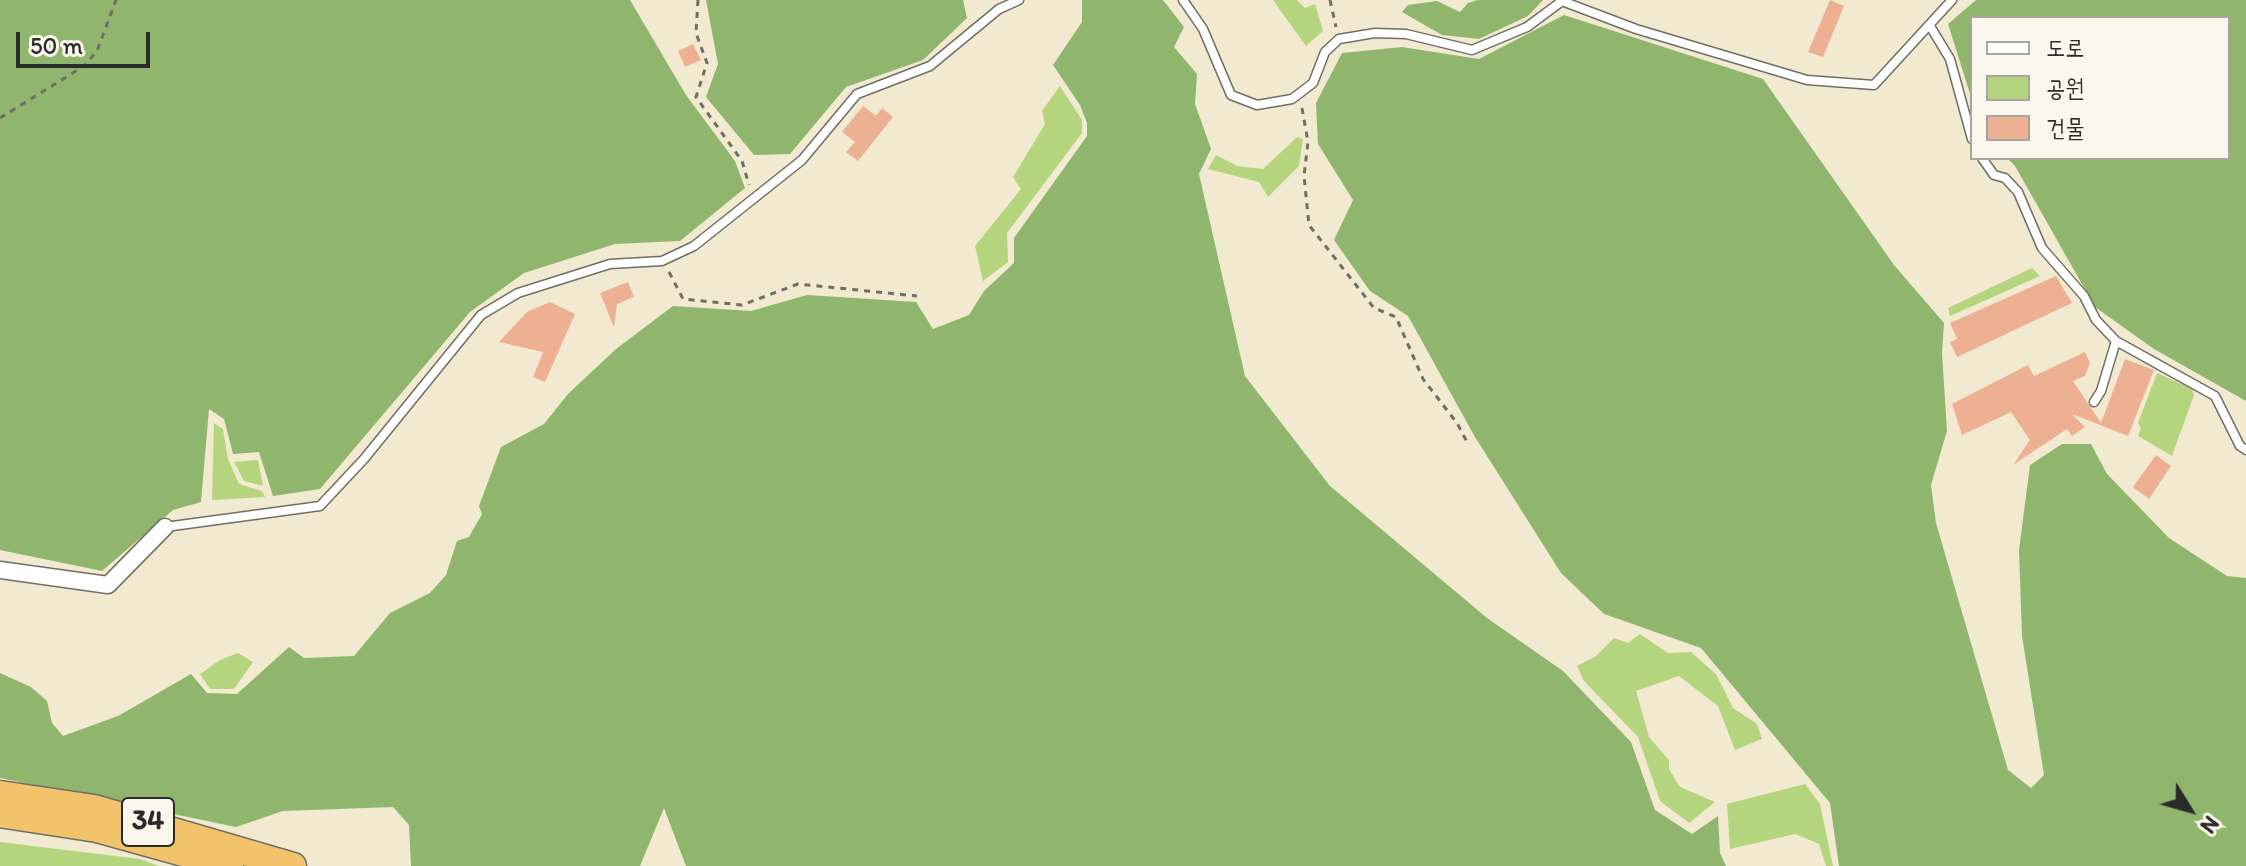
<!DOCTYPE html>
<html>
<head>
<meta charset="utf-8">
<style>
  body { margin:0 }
  #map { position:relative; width:2246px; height:866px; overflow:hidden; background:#f1ead1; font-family:Itim,"Poor Story",sans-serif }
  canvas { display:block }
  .legend { position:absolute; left:1970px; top:16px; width:260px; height:144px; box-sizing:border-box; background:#fbf7ec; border:2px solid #a8a59f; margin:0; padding:10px 14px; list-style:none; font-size:24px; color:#2b2b2b }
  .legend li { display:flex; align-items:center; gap:16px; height:40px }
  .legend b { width:40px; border:2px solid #a8a59f }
  .north { position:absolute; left:2150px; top:770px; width:80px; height:80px; -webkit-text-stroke:6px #fbf7ec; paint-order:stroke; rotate:127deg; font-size:22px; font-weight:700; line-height:32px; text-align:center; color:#2b2b2b }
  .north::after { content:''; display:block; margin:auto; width:28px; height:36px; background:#2b2b2b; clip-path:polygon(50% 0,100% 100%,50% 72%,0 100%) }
  .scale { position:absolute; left:16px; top:32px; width:134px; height:36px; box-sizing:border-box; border:4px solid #2b2b2b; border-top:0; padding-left:10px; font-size:24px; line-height:28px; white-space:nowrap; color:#2b2b2b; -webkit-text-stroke:6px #fbf7ec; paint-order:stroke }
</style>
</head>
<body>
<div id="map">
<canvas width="2246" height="866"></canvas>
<ul class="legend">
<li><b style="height:10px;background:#fff"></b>도로</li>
<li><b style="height:22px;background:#b4d57d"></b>공원</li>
<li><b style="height:22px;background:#edb093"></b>건물</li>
</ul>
<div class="north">N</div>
<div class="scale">50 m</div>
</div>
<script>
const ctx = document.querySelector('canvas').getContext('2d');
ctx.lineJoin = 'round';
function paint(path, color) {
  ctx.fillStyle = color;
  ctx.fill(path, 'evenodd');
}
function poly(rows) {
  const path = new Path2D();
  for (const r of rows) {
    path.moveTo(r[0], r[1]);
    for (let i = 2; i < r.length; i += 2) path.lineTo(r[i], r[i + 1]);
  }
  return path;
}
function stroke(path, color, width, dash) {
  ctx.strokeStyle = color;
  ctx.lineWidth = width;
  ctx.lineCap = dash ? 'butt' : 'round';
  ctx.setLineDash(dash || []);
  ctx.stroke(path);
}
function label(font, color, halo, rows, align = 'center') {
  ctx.font = font + ' Itim,sans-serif';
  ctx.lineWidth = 8;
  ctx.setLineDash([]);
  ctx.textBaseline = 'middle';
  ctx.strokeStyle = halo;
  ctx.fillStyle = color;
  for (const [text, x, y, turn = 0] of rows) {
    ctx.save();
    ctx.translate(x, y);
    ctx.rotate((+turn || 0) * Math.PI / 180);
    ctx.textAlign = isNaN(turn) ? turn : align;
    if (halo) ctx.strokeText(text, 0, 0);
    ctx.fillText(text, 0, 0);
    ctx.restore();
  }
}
const green = poly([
  [1273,0,1297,0,1305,8,1315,4,1323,31,1306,46],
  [1060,86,1082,120,1082,133,1007,233,1008,262,983,281,975,246,1021,189,1013,177,1045,124,1042,111],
  [1297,137,1303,139,1299,166,1268,197,1259,182,1208,169,1216,155,1237,166,1263,169],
  [2032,268,2040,276,1950,316,1948,308],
  [2157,373,2192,389,2194,395,2172,456,2138,436,2141,428,2138,423],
  [214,423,223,429,228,459,239,484,262,491,265,497,212,500],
  [258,460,263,486,244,481,234,462],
  [1640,634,1668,653,1691,652,1716,674,1733,708,1757,724,1762,739,1735,750,1718,706,1679,676,1636,691,1649,737,1669,760,1669,769,1680,787,1715,802,1689,823,1660,801,1638,737,1584,681,1577,666,1596,656,1614,638,1628,643],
  [238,653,253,662,234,689,210,689,200,674,220,660],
  [1805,784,1820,804,1833,866,1826,866,1819,844,1795,834,1730,849,1727,804],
  [0,842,140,859,159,866,0,866]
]);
const forest = poly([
  [0,0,630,0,686,95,735,161,745,188,680,241,615,244,524,273,470,312,320,489,273,496,259,452,233,454,224,419,209,409,201,502,173,510,102,571,0,550],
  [706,0,963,0,967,18,923,60,846,87,790,154,754,155,706,97,718,64],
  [1082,0,1163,0,1184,27,1174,47,1197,74,1195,104,1211,149,1199,174,1245,376,1330,486,1487,618,1563,671,1631,742,1655,810,1692,834,1718,816,1720,853,1726,866,686,866,664,808,640,866,411,866,409,825,393,807,283,811,236,827,0,778,0,673,31,687,47,701,52,723,63,736,118,716,191,674,207,693,237,694,289,647,304,658,354,656,390,613,430,593,446,575,457,541,469,537,482,514,479,506,501,447,544,424,568,394,616,349,673,306,751,311,807,295,916,302,933,329,969,315,984,291,1014,263,1014,238,1087,136,1087,123,1080,105,1053,65,1082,22],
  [1478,0,1543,0,1528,16,1479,39,1442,35,1402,12,1408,5,1437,1,1460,12,1468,3],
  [1976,0,2246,0,2246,401,2154,349,2095,307,2015,166,2007,158,2228,158,2228,18,1972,18,1972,100,1948,24],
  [1564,15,1763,79,1894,265,1944,323,1942,353,1947,431,1931,485,1936,523,2008,770,2031,788,2044,775,2022,636,2019,550,2030,465,2062,444,2091,444,2107,474,2169,538,2227,576,2246,578,2246,866,1839,866,1830,803,1701,648,1604,614,1561,573,1475,437,1408,316,1370,291,1334,240,1353,200,1318,144,1316,103,1342,53,1402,47,1479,59]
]);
const building = poly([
  [1830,0,1844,6,1823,57,1808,52],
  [693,44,701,60,685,67,678,51],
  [863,106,876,116,882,108,893,117,858,161,846,152,855,142,842,132],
  [2056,276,2072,303,1957,357,1950,342,1957,339,1950,323],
  [628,282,634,297,617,304,614,327,600,293],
  [550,302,575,314,545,382,533,377,543,352,499,342,527,312],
  [2085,352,2090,363,2085,376,2073,381,2101,423,2125,359,2154,370,2128,436,2072,414,2085,427,2072,436,2067,429,2013,465,2030,440,2011,412,1962,435,1952,404,2028,365,2034,376],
  [2156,455,2171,466,2149,499,2133,487]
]);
const path = poly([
  [698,0,696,33,707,63,696,97,742,161,749,185],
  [1330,0,1336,27],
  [1302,108,1308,142,1304,176,1309,225,1374,308,1396,317,1423,379,1457,423,1467,442],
  [0,118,84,66,97,51,116,0],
  [669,272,683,299,742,305,798,284,917,296]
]);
const service = poly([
  [1183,0,1203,29,1231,95,1257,105,1292,99,1313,83,1325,52,1339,39,1375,33,1406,34,1472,50,1527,27,1562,1,1636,29,1807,80,1874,85,1952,0],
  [1930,26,1950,59,1972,139],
  [1982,158,1994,175,2005,178,2018,192,2042,248,2084,296,2096,320,2116,341,2215,396,2240,446,2246,450],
  [2094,402,2101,391,2116,341],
  [165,527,320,506,364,459,481,315,518,293,610,264,662,261,694,246,802,160,857,94,930,66,999,9,1019,0]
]);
const minor = poly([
  [0,570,108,585,165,527]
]);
const trunk = poly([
  [0,794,94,808,293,866],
  [0,814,97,829,230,866]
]);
const shields = [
  [148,822,52]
];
const shieldNames = [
  ["34",148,822]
];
paint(green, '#b4d57d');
paint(forest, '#8fb66c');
paint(building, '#edb093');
stroke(service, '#706e65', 11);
stroke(minor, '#706e65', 19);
stroke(trunk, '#706e65', 29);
stroke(path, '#706e65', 3, [6, 6]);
stroke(service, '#fff', 8);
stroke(minor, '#fff', 16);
stroke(trunk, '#f2c36a', 26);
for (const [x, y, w] of shields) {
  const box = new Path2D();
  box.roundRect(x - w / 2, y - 24, w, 48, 6);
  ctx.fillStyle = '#fbf7ec';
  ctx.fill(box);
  stroke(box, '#2b2b2b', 2);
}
label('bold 28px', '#2b2b2b', null, shieldNames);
</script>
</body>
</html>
